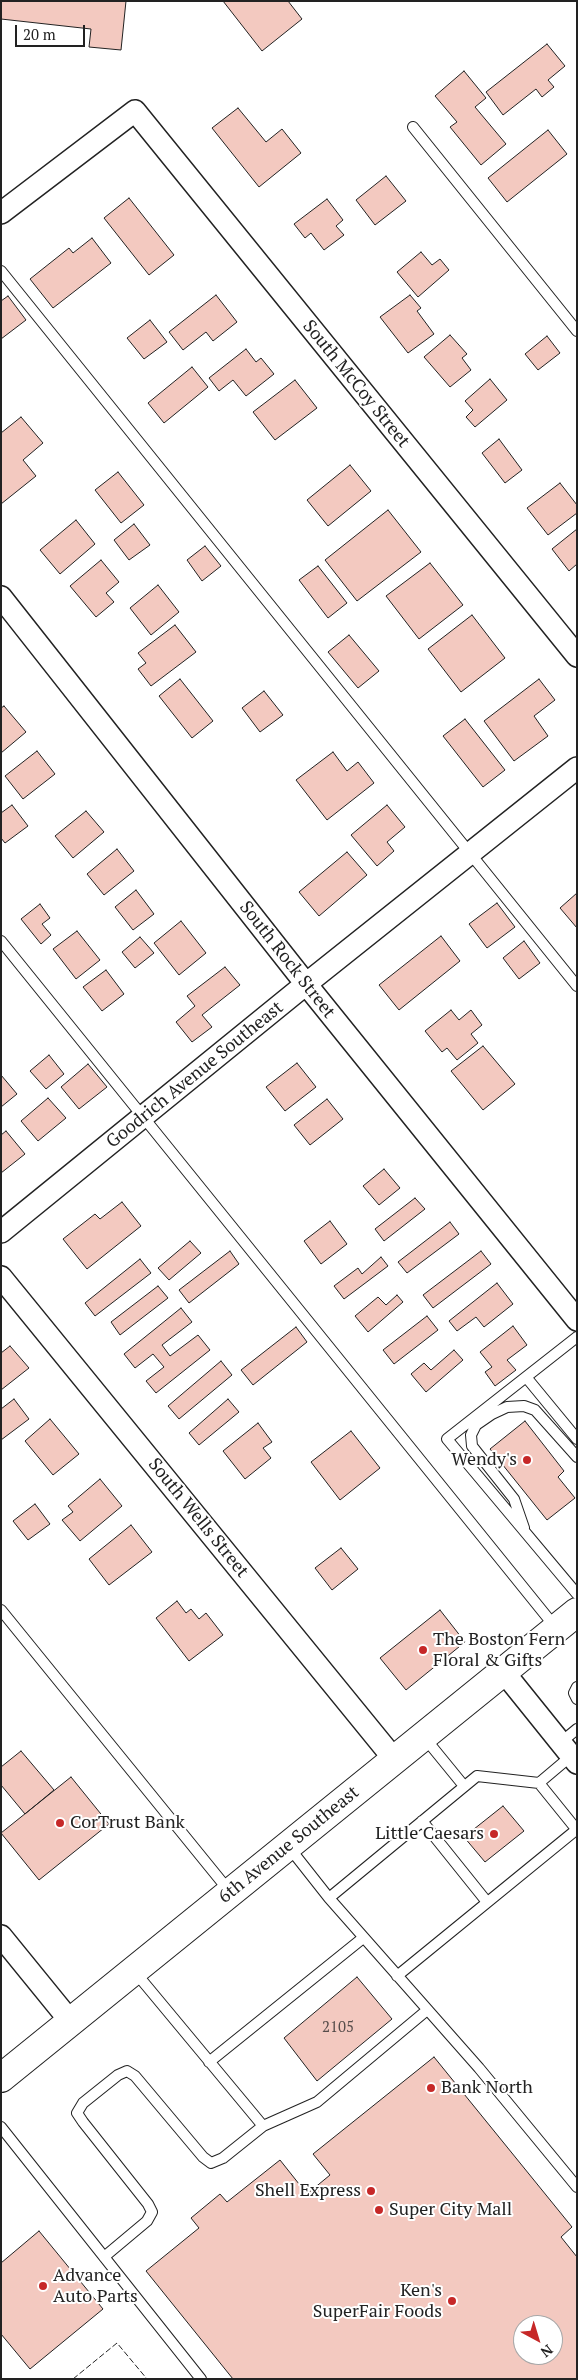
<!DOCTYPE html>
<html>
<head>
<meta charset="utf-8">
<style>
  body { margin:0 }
  #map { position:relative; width:578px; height:2380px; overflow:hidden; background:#fff; font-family:"PT Serif",serif }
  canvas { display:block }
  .frame { position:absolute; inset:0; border:2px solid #222; pointer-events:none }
  .north { position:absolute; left:513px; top:2315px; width:50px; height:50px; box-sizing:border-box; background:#fff; border:1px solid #a7a7a7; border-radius:50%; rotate:141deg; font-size:14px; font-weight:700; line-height:20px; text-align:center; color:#222 }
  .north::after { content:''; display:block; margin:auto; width:18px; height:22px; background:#c62828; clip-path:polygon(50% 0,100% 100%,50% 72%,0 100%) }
  .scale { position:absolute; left:15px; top:25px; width:70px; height:22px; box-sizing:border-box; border:2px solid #222; border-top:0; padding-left:6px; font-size:15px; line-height:18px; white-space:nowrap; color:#222; -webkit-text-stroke:4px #fff; paint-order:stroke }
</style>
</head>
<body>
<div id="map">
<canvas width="578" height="2380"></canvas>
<div class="frame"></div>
<div class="north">N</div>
<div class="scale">20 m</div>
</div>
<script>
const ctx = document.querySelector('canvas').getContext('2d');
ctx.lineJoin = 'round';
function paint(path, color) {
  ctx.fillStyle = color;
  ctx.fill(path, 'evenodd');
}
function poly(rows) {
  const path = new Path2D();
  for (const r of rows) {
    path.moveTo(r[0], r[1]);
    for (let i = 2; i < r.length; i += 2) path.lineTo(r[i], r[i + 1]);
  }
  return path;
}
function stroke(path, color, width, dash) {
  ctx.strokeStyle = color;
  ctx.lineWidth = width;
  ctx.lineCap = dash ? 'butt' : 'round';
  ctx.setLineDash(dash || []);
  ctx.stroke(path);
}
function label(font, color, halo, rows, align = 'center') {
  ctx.font = font + ' "PT Serif",serif';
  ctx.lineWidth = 4;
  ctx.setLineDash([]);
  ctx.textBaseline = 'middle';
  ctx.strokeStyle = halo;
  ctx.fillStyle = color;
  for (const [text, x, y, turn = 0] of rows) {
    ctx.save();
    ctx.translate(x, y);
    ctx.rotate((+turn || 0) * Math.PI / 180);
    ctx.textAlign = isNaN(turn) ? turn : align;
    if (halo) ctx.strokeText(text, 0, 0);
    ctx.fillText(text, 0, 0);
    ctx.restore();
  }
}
const building = poly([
  [1,1,126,1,121,50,89,47,91,29,1,19,1,1],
  [223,1,288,1,302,19,262,51,223,1],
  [547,44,565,66,548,80,554,87,542,97,536,89,503,115,486,92,547,44],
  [464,71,486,98,475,107,506,144,481,165,450,127,457,122,435,96,464,71],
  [238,108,266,142,282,129,301,153,259,187,212,128,238,108],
  [548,130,567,154,507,202,488,178,548,130],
  [386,176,406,201,375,225,356,200,386,176],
  [129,198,174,255,149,275,104,218,129,198],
  [327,199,343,220,336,226,344,235,324,250,311,233,305,238,294,224,327,199],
  [92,238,111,263,53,308,30,279,69,248,73,253,92,238],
  [421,252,432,265,440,259,449,270,418,297,397,272,421,252],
  [216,295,237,322,213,341,206,332,183,350,169,332,216,295],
  [410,295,421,308,417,311,434,334,408,353,380,317,410,295],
  [8,296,26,320,1,339,1,301,8,296],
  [150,320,167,342,144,359,127,338,150,320],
  [450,335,467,354,462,358,471,370,450,387,424,357,450,335],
  [547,336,560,353,538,370,525,354,547,336],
  [246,349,256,362,261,358,274,374,246,396,233,380,219,391,209,378,246,349],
  [192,367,208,387,164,423,148,403,192,367],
  [490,379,507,400,475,427,466,417,473,410,465,401,490,379],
  [295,380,317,408,275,440,253,412,295,380],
  [21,417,43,443,23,460,36,476,1,504,1,433,21,417],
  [499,439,522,470,505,483,482,453,499,439],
  [350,465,371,491,328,526,307,500,350,465],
  [118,472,144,505,121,523,95,490,118,472],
  [560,483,577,505,577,513,548,535,527,508,560,483],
  [388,510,421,552,357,601,325,560,388,510],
  [76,520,95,544,60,574,40,550,76,520],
  [134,524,150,545,129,560,114,540,134,524],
  [577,529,577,564,569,571,552,549,577,529],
  [205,546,221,566,202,581,187,560,205,546],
  [101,560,119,582,106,593,114,602,96,617,70,586,101,560],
  [430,563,463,605,419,639,386,596,430,563],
  [318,566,347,603,328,618,299,580,318,566],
  [158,585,179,612,151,635,130,608,158,585],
  [472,615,505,658,461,692,428,649,472,615],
  [175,625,196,652,151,686,138,669,146,663,138,653,175,625],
  [349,635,379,671,358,688,328,652,349,635],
  [180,679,213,721,192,738,159,696,180,679],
  [539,679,555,700,534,716,548,736,514,761,484,721,539,679],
  [264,691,283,715,260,732,242,708,264,691],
  [4,706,26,732,1,753,1,708,4,706],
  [465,719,505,770,483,787,443,736,465,719],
  [37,751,55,774,23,799,5,776,37,751],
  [333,752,347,771,358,762,374,783,327,820,296,780,333,752],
  [12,805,28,826,5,843,1,838,1,813,12,805],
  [387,805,405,827,387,842,394,851,377,866,351,835,387,805],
  [86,811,104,832,73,858,55,836,86,811],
  [117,849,134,871,104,895,87,874,117,849],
  [347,852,367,875,319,916,299,892,347,852],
  [136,890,154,914,133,930,115,907,136,890],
  [577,893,577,928,560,908,577,893],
  [497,903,515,927,487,948,469,924,497,903],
  [40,904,50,918,42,924,51,935,41,944,21,919,40,904],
  [181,921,206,953,179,975,154,943,181,921],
  [77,931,100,960,76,979,53,949,77,931],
  [441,936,460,961,399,1010,379,985,441,936],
  [140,937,154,953,135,968,122,952,140,937],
  [524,941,540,963,519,979,503,958,524,941],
  [225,967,240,985,202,1015,212,1027,192,1042,176,1022,195,1006,187,996,225,967],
  [106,970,124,994,102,1011,83,987,106,970],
  [451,1010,459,1020,471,1010,482,1025,471,1034,478,1043,457,1060,447,1048,442,1052,425,1031,451,1010],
  [483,1046,515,1084,483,1110,451,1071,483,1046],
  [49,1055,64,1074,46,1089,30,1071,49,1055],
  [297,1063,316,1087,285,1111,266,1087,297,1063],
  [88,1064,107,1087,79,1109,61,1087,88,1064],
  [1,1075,17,1094,1,1107,1,1075],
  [48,1098,66,1118,38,1141,21,1121,48,1098],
  [327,1099,343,1119,310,1145,294,1125,327,1099],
  [6,1131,25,1154,1,1173,1,1135,6,1131],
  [384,1169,400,1188,379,1205,363,1186,384,1169],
  [415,1198,425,1209,384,1241,375,1229,415,1198],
  [122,1202,141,1226,87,1269,63,1239,95,1214,100,1219,122,1202],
  [330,1221,347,1244,321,1264,304,1241,330,1221],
  [450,1222,459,1234,407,1273,398,1262,450,1222],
  [190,1241,201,1253,169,1280,158,1268,190,1241],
  [230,1251,239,1264,189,1303,179,1290,230,1251],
  [481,1251,491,1264,433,1308,423,1295,481,1251],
  [381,1257,388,1266,344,1299,334,1286,358,1268,362,1274,381,1257],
  [140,1259,151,1273,95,1316,85,1303,140,1259],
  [497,1283,513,1304,484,1327,476,1317,457,1331,449,1321,497,1283],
  [158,1286,168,1298,120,1335,111,1322,158,1286],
  [397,1295,403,1302,368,1332,355,1316,378,1297,386,1305,397,1295],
  [181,1308,192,1322,162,1345,170,1356,198,1335,210,1350,156,1393,146,1381,164,1367,153,1354,135,1368,124,1354,181,1308],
  [427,1316,438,1330,394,1364,383,1350,427,1316],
  [513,1326,527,1345,507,1360,516,1370,495,1386,485,1372,492,1367,480,1352,513,1326],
  [296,1327,307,1342,253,1385,241,1370,296,1327],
  [10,1346,29,1368,1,1390,1,1353,10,1346],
  [454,1350,463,1360,426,1392,411,1374,424,1363,431,1370,454,1350],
  [221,1361,232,1375,179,1419,168,1406,221,1361],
  [14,1399,29,1419,1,1440,1,1409,14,1399],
  [228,1399,239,1412,199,1445,189,1433,228,1399],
  [50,1419,79,1454,53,1475,25,1441,50,1419],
  [525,1421,564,1471,558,1477,575,1498,547,1520,490,1449,525,1421],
  [258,1423,272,1442,263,1448,271,1458,245,1479,223,1451,258,1423],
  [351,1431,380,1468,340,1500,311,1462,351,1431],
  [100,1479,122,1506,80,1541,62,1520,73,1512,68,1506,100,1479],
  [35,1504,50,1524,28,1540,13,1521,35,1504],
  [131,1525,152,1552,109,1585,89,1559,131,1525],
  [341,1548,358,1569,332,1590,315,1568,341,1548],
  [177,1601,186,1613,191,1609,199,1619,206,1613,223,1635,189,1661,156,1618,177,1601],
  [440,1610,465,1642,406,1690,380,1658,440,1610],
  [21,1751,54,1790,25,1814,1,1785,1,1767,21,1751],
  [71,1777,109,1824,39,1880,1,1833,71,1777],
  [503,1806,524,1831,485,1862,464,1837,503,1806],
  [357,1977,392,2019,317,2081,284,2038,357,1977],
  [434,2057,572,2227,561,2237,577,2257,577,2379,233,2379,146,2271,199,2228,191,2218,220,2194,227,2202,280,2160,307,2194,330,2175,313,2154,434,2057],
  [523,2325,553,2325,553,2355,523,2355,523,2325],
  [39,2231,103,2309,30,2369,1,2334,1,2263,39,2231]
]);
const service = poly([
  [413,127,577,331],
  [1,271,577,986],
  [1,941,556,1628],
  [526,1377,577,1337],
  [577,1439,526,1377,447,1439,577,1594],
  [524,1528,514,1499,472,1446,471,1435,476,1425,492,1414,507,1407,524,1406,535,1410,577,1457],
  [1,1610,230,1892],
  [577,1687,574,1693,577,1699],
  [424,1737,464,1786],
  [560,1743,577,1729],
  [539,1783,571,1756],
  [422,1821,487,1902],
  [577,1830,539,1783,477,1776,329,1898,479,2068,577,2187],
  [288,1846,329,1898],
  [135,1972,263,2126,317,2102,426,2011],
  [397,1976,576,1830],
  [209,2062,363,1938],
  [1,2127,201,2379],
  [104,2257,147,2221,152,2212,148,2204,83,2122,77,2113,83,2103,118,2075,127,2071,135,2076,203,2157,211,2163,223,2158,263,2126]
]);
const minor = poly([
  [1,213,135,111,577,656],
  [1,597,306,984,577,1320],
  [1,1232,306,984,577,768],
  [1,1277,394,1759],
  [503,1671,577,1763],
  [1,1936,71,2022]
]);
const trunk = poly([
  [1,2078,577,1612]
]);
const fence = poly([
  [73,2379,117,2343,147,2379]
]);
const markers = [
  [527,1460,5,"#c62828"],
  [423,1650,5,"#c62828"],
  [60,1823,5,"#c62828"],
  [494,1834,5,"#c62828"],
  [431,2088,5,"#c62828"],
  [371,2191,5,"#c62828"],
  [379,2210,5,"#c62828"],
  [43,2286,5,"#c62828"],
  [452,2301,5,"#c62828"]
];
const numberNames = [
  ["2105",338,2028]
];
const streetNames = [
  ["South McCoy Street",356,384,51],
  ["South Rock Street",287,960,52],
  ["Goodrich Avenue Southeast",195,1075,-39],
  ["South Wells Street",198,1518,51],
  ["6th Avenue Southeast",289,1845,-39]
];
const poiNames = [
  ["Wendy's",517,1460,"right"],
  ["The Boston Fern",433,1640],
  ["Floral & Gifts",433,1661],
  ["CorTrust Bank",70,1823],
  ["Little Caesars",484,1834,"right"],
  ["Bank North",441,2088],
  ["Shell Express",361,2191,"right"],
  ["Super City Mall",389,2210],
  ["Advance",53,2276],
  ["Auto Parts",53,2297],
  ["Ken's",442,2291,"right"],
  ["SuperFair Foods",442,2312,"right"]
];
paint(building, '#f3c9c0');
stroke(building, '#222', 1);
stroke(service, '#222', 12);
stroke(minor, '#222', 24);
stroke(trunk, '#222', 30);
stroke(service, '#fff', 10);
stroke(minor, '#fff', 21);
stroke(trunk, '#fff', 28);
stroke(fence, '#222', 1, [6, 2.5]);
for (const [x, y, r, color] of markers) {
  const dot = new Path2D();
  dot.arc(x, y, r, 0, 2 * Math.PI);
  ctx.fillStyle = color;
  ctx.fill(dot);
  stroke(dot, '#fff', 2);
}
label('15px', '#564c4a', null, numberNames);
label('18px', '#222', '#fff', streetNames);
label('18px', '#222', '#fff', poiNames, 'left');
</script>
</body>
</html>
